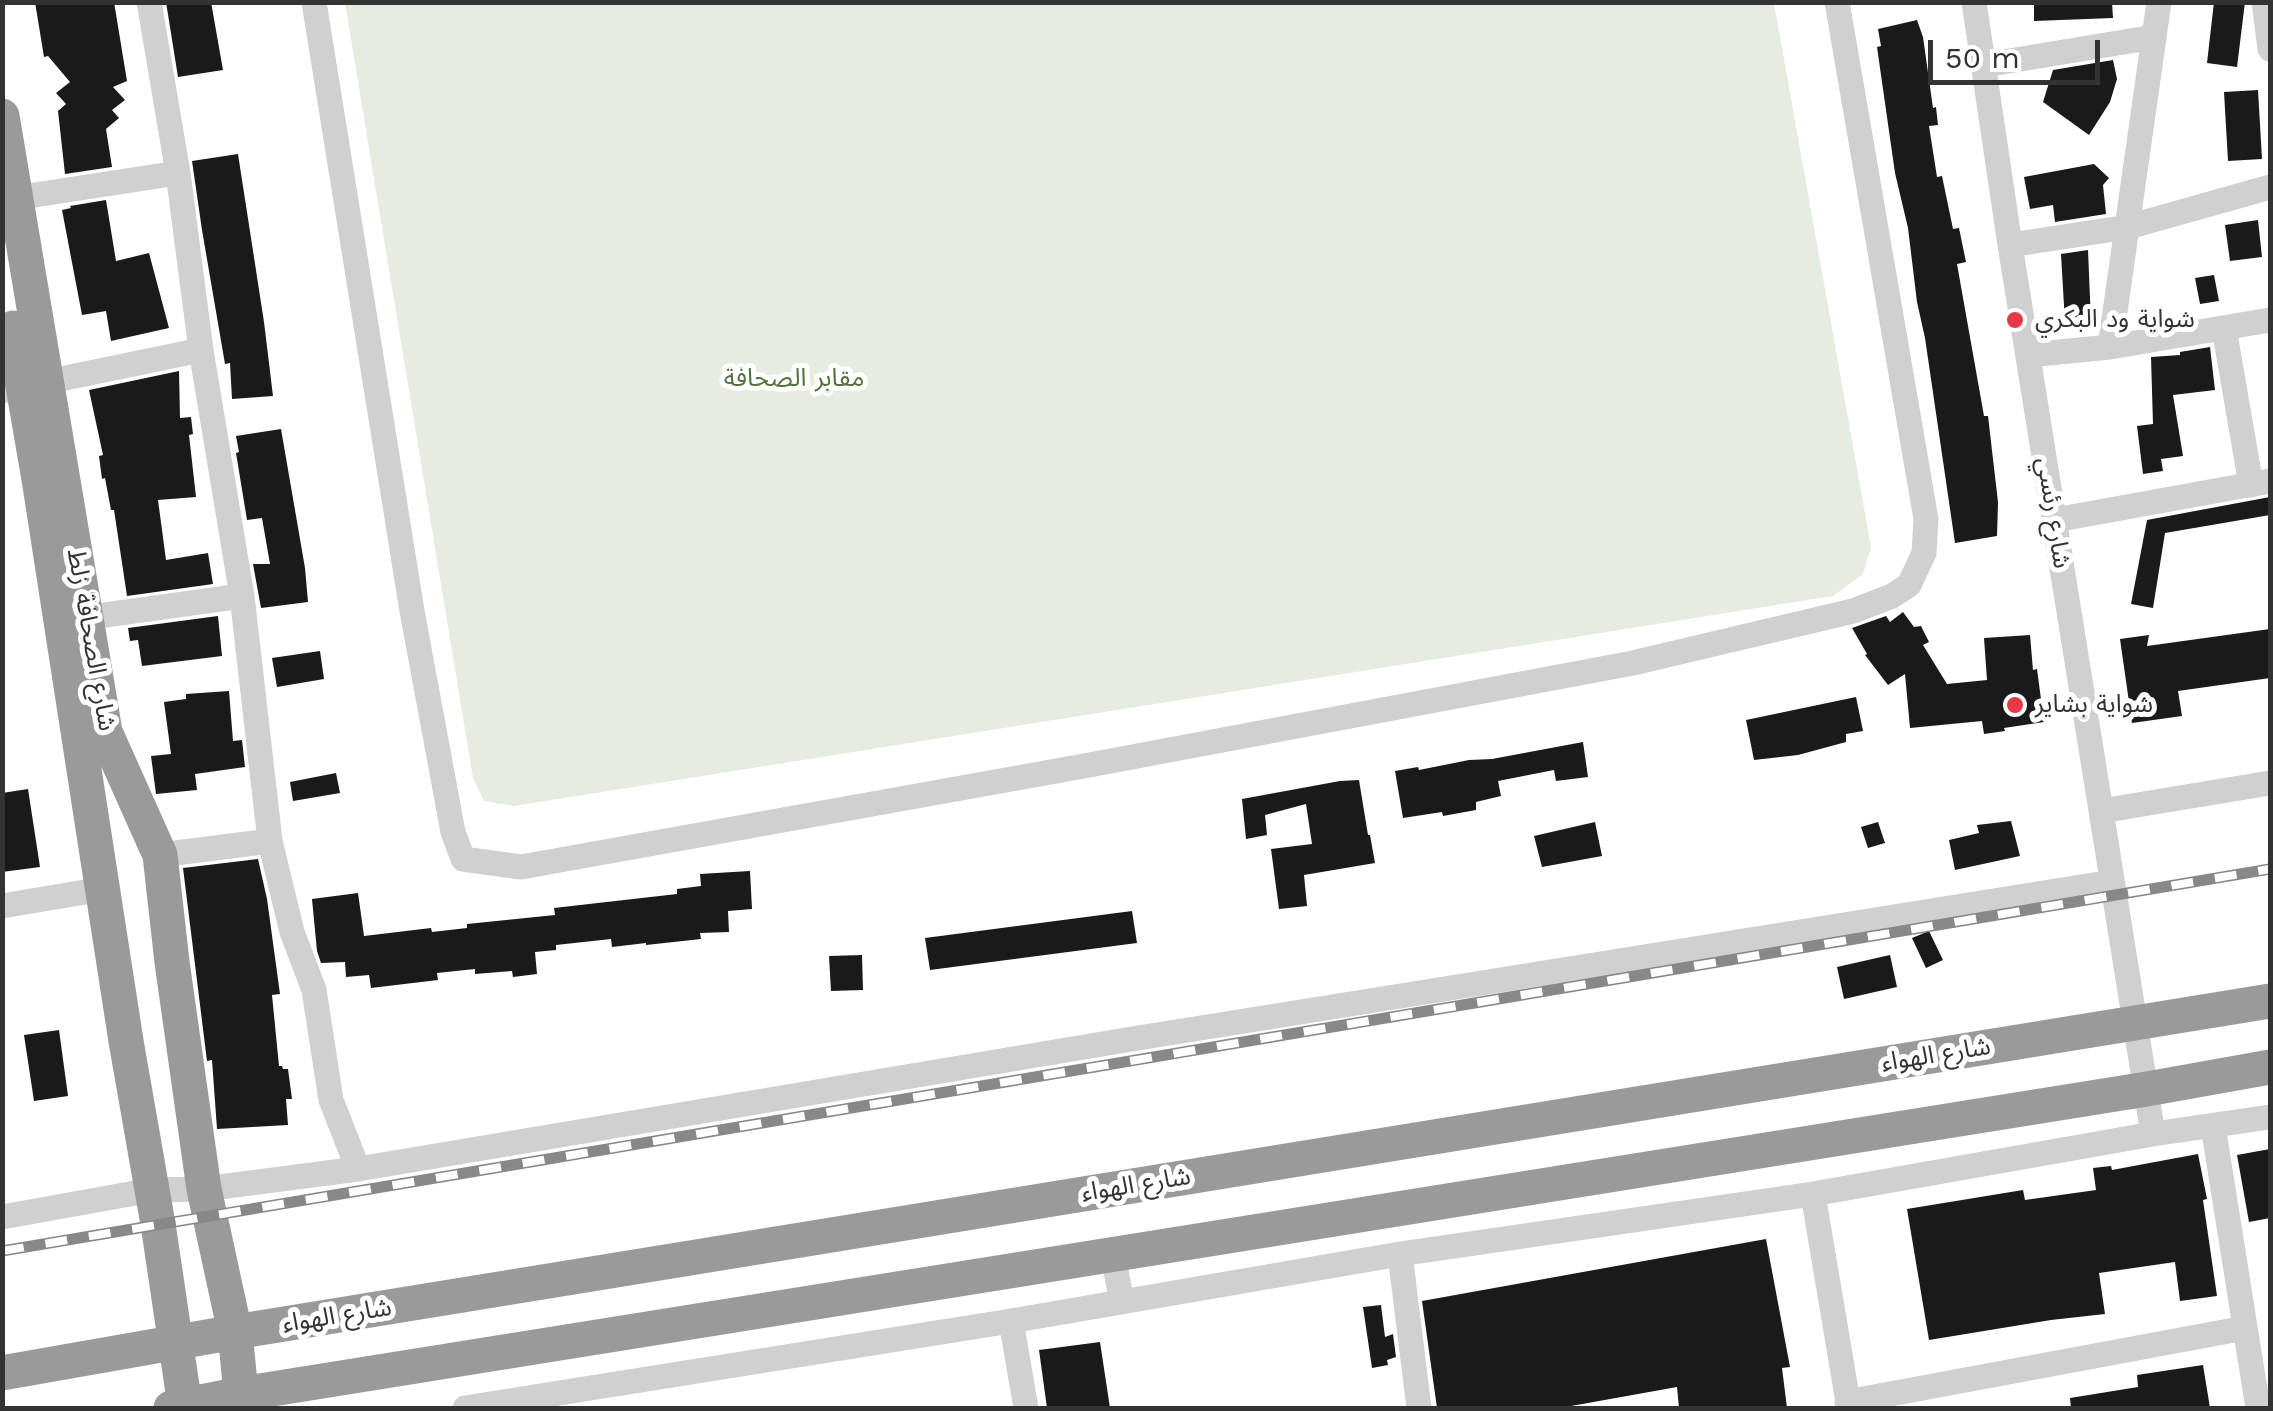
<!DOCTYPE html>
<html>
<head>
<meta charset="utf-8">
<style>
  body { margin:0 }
  #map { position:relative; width:2273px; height:1411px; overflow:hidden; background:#fff; font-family:"Work Sans",sans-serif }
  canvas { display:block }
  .frame { position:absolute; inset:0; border:5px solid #333; pointer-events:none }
  .scale { position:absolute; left:1928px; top:40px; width:172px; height:45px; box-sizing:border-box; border:5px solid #333; border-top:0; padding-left:12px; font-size:30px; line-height:35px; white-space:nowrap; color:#333; -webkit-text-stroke:8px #fff; paint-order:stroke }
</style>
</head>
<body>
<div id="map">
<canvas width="2273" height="1411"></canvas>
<div class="frame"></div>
<div class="scale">50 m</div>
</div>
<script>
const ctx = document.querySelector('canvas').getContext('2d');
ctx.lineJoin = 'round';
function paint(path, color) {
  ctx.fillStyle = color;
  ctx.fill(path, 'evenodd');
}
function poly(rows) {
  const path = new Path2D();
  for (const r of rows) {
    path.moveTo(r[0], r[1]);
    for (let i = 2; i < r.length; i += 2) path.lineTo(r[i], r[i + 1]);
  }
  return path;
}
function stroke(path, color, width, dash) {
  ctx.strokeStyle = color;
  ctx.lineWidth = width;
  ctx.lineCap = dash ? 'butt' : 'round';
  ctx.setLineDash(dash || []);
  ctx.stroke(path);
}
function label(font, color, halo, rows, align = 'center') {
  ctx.font = font + ' "Work Sans","Noto Sans Arabic",sans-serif';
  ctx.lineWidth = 10;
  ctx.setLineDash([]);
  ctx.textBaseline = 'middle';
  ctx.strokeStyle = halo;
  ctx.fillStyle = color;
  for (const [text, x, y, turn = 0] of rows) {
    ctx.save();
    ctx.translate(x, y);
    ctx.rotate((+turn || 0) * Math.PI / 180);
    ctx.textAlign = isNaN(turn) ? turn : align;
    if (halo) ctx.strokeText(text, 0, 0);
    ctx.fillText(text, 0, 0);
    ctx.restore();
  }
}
const green = poly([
  [345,3,1774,3,1871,547,1863,574,1833,596,514,806,484,801,473,778]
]);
const building = poly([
  [35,2,114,2,127,81,113,87,125,100,112,110,119,118,106,129,112,167,65,174,58,111,66,104,56,93,70,82,48,56,44,57],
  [166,2,211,2,223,70,178,77],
  [2034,2,2112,2,2113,18,2034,21],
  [2214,2,2245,2,2237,67,2207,63],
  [1917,20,1923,37,1933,108,1936,107,1938,125,1929,126,1937,177,1942,176,1953,229,1959,228,1966,262,1957,264,1984,416,1988,416,1998,502,1997,536,1955,543,1925,338,1917,302,1908,228,1895,173,1877,47,1881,46,1878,29],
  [2113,60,2117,79,2110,102,2089,135,2043,102,2053,70],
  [2258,90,2262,159,2228,161,2224,92],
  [238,154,264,322,273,396,232,399,230,363,225,364,202,230,192,161],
  [2094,164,2109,178,2103,185,2106,214,2055,222,2053,205,2030,209,2024,177],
  [106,200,116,261,149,253,169,328,111,341,106,311,82,315,62,210,71,208,70,206],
  [2258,220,2262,257,2230,261,2225,225],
  [2088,250,2091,322,2065,323,2061,254],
  [2214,275,2219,301,2200,304,2195,278],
  [2210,347,2215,390,2173,395,2183,456,2161,459,2163,471,2143,474,2137,426,2153,424,2151,357,2180,355,2180,352],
  [179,371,180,418,191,417,193,434,189,435,196,497,158,500,166,560,208,553,213,584,127,596,114,510,111,510,105,478,102,479,99,456,103,455,89,390],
  [281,429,305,568,308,602,261,608,253,564,270,564,262,518,247,520,236,453,239,452,236,436],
  [2270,497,2270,515,2165,533,2153,608,2131,604,2147,520],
  [1903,612,1914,627,1921,626,1929,642,1923,645,1947,684,1987,680,1984,638,2030,635,2033,670,2037,669,2044,722,2004,728,2005,731,1984,734,1982,721,1910,728,1905,674,1888,685,1865,655,1867,654,1852,628,1886,616,1890,622],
  [218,616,222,656,142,666,138,640,130,641,128,628],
  [2270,629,2270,678,2178,691,2182,716,2132,723,2120,639,2149,635,2147,646],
  [320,651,324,679,277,687,272,658],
  [229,691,233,741,242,740,245,767,195,774,197,790,156,794,151,756,171,754,164,702,186,699,186,694],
  [1856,697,1863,731,1846,734,1846,742,1798,755,1754,760,1746,720],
  [1583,742,1588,777,1556,781,1554,770,1498,781,1501,796,1476,802,1476,810,1443,816,1442,812,1403,818,1395,771,1418,767,1419,770,1469,760,1492,759],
  [336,773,340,793,293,801,290,782],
  [1359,780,1368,835,1370,835,1375,863,1304,875,1307,906,1279,909,1271,849,1312,844,1306,804,1265,815,1267,835,1246,839,1242,799,1340,781],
  [28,789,40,867,2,872,2,793],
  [2011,821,2020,856,1955,870,1949,840,1979,833,1977,825],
  [1595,822,1602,856,1542,867,1534,836],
  [1878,822,1885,843,1868,848,1861,827],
  [258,859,267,899,280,994,272,995,279,1066,282,1066,283,1069,288,1069,292,1099,286,1099,288,1125,217,1129,212,1060,207,1061,183,868],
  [750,871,752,909,728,911,729,932,700,933,701,939,646,945,646,943,612,947,611,939,556,945,556,950,535,952,537,974,513,977,512,971,475,974,475,969,437,973,438,980,371,988,369,975,346,977,345,962,321,963,317,951,312,899,358,893,364,936,431,928,432,932,467,928,467,924,555,915,554,908,677,894,677,889,701,886,700,874],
  [1132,911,1137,943,930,970,925,938],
  [1929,931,1943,960,1926,968,1912,938],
  [862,955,863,990,831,991,829,956],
  [1890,955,1897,987,1844,999,1837,967],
  [59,1030,68,1096,34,1101,24,1035],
  [2270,1149,2270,1218,2249,1222,2237,1155],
  [2198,1154,2207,1199,2203,1200,2217,1296,2180,1301,2175,1262,2099,1273,2105,1314,2051,1320,1929,1340,1907,1209,2023,1190,2025,1200,2096,1190,2093,1168,2111,1166,2112,1170],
  [1766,1239,1790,1367,1782,1368,1787,1408,1679,1408,1677,1387,1560,1408,1437,1408,1422,1301],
  [1381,1305,1385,1337,1393,1334,1396,1357,1387,1360,1388,1365,1372,1368,1363,1307],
  [1100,1342,1110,1408,1047,1408,1039,1350],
  [2203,1365,2210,1408,2071,1408,2070,1398,2138,1387,2137,1375]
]);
const minor = poly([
  [149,2,178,173,201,350,242,596,270,841,292,932,314,990,331,1100,358,1169],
  [314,2,412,611,453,832,463,859,521,867,1084,766,1633,663,1853,611,1892,596,1909,585,1924,553,1926,519,1837,2],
  [1974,2,2010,245,2153,1134],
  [2264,2,2270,49],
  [1985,65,2154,37],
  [2,200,178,173],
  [2010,245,2128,227,2270,187],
  [2224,328,2251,485],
  [2110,347,2159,2],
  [2029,355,2110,347,2270,320],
  [2,391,201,350],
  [2055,520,2270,481],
  [69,620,242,596],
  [2101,811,2270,783],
  [160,855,270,841],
  [2,906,103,889],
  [2213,1126,2258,1408],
  [1813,1194,1849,1408],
  [2,1217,152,1190,204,1189,358,1169,1132,1039,2112,882],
  [1400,1254,1419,1408],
  [1113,1256,1122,1302],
  [1011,1321,1026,1408],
  [1847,1402,2245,1328],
  [465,1408,1011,1321,1400,1254,1813,1194,2153,1134,2270,1117]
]);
const highway = poly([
  [2,116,105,732,160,855,172,962,204,1189,235,1332,241,1394],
  [13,328,39,479,126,1041,158,1224,185,1406],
  [2,1373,235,1332,2270,1001],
  [171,1408,241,1394,2147,1089,2270,1067]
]);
const rail = poly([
  [2,1251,2270,869]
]);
const markers = [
  [2015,320,10,"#e63946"],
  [2015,705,10,"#e63946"]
];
const poiNames = [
  ["شواية ود البكري",2035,320],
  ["شواية بشاير",2035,705]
];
const parkNames = [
  ["مقابر الصحافة",794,379]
];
const streetNames = [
  ["شارع رئسي",2053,513,81],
  ["شارع الصحافة زلط",91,640,80],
  ["شارع الهواء",1936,1055,-9],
  ["شارع الهواء",1136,1185,-9],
  ["شارع الهواء",337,1316,-9]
];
paint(green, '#e6ecdf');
paint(building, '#1a1a1a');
stroke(minor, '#d0d0d0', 25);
stroke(highway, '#9a9a9a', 35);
stroke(rail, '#888', 11);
stroke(rail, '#fff', 8, [22]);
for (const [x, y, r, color] of markers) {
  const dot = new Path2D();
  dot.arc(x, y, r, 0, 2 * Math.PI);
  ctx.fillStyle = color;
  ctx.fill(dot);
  stroke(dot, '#fff', 4);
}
label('25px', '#333', '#fff', poiNames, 'left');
label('25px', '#56703f', '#fff', parkNames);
label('25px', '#333', '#fff', streetNames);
</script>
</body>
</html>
